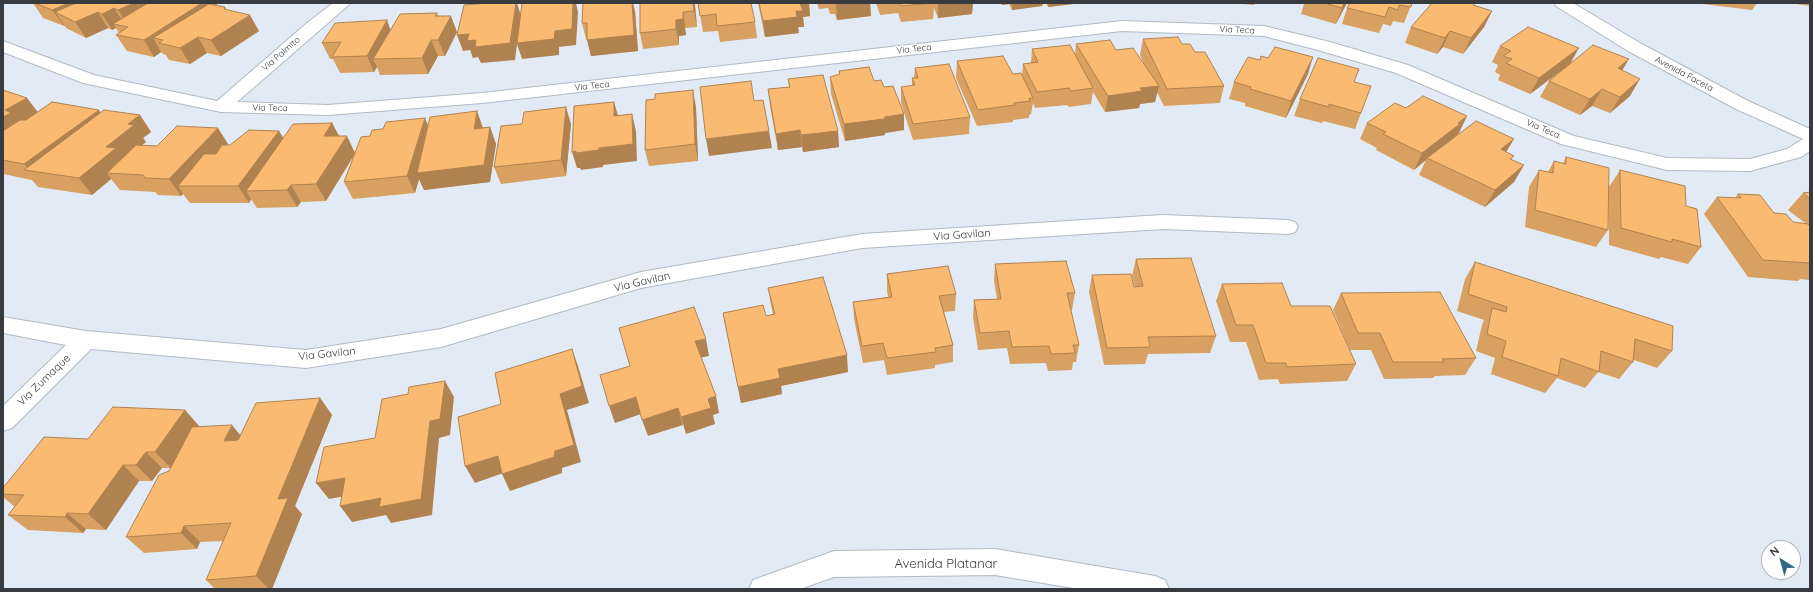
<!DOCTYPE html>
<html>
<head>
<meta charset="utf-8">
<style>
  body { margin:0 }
  #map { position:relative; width:1813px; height:592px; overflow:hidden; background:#e2ebf5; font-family:Quicksand,sans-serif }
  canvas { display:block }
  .frame { position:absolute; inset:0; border:4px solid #373a3e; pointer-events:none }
  .north { position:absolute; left:1761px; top:540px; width:40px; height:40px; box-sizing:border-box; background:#fff; border:1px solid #afb0b2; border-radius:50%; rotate:323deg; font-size:11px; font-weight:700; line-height:16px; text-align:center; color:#373a3e }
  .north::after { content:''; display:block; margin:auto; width:14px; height:18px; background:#2e6b82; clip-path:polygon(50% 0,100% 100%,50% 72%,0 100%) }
</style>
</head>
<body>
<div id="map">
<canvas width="1813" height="592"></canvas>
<div class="frame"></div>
<div class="north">N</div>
</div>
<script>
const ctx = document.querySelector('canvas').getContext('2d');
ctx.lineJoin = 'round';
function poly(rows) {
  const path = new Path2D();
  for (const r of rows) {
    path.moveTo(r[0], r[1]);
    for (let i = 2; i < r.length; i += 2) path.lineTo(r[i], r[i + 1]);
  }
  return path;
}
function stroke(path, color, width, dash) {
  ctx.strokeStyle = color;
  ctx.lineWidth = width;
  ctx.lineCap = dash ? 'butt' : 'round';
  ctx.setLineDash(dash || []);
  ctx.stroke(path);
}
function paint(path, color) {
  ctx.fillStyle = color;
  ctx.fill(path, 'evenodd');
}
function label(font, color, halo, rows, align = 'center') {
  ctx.font = font + ' Quicksand,sans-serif';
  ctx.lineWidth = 3;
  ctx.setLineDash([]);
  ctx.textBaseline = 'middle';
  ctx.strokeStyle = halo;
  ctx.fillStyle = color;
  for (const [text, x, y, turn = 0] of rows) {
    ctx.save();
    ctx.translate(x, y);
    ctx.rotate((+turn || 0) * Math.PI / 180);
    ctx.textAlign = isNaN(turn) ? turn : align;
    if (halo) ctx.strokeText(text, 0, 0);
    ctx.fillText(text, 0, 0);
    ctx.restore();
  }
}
const street = poly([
  [333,3,351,3,237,102,328,105,482,93,1122,21,1264,26,1330,42,1408,65,1574,136,1667,158,1750,159,1787,149,1803,139,1810,137,1810,151,1801,157,1750,171,1667,170,1561,144,1396,73,1318,50,1264,36,1122,31,482,103,328,115,221,112,83,83,3,52,3,41,94,75,217,101,307,23,333,3],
  [1163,215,1288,220,1295,222,1298,227,1295,232,1288,234,1163,229,862,248,641,288,441,347,306,368,91,349,12,428,3,431,3,406,66,345,3,333,3,317,86,331,306,350,441,329,641,272,862,234,1163,215],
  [995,549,1155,576,1165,580,1169,589,1079,589,995,575,834,577,800,589,749,589,753,580,834,551,995,549]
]);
const secondary = poly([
  [1554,3,1573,3,1640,43,1748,101,1810,129,1810,142,1736,109,1628,51,1556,6,1554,3]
]);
const wall = poly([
  [33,3,216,3,217,5,225,7,227,10,259,31,221,56,207,53,190,64,169,60,166,55,163,54,161,52,154,57,127,51,116,35,119,33,116,28,112,30,108,28,86,38,66,28,65,26,64,26,43,18],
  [640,3,695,3,697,27,685,28,686,35,679,36,679,45,643,49,640,33],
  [698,3,755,22,757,38,720,42,718,31,703,32],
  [758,3,809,3,810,16,803,17,804,27,798,27,799,33,765,37],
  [817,3,870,3,871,16,837,20,835,14,830,14,828,8,819,9],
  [876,3,973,3,972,14,938,18,934,8,933,19,901,22,898,13,880,15],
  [1001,3,1043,3,1042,6,1012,10,1009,4,1002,5],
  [1046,3,1082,3,1048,7],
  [1229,3,1255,3,1254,5],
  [1302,3,1347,3,1336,24,1301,14,1304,4],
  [1412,3,1404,23,1393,21,1391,26,1383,24,1379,33,1342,24,1347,8],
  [1475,3,1474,5,1492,11,1484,27,1463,54,1443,47,1437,54,1405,43,1411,27],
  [1694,3,1757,3,1752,10],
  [1789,3,1810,3,1810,6],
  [635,11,638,51,591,56,587,39,586,39,582,23],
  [437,13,438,16,457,32,445,56,438,56,428,74,380,75,377,67,374,72,340,73,333,59,330,59,322,43,391,30],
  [1143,39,1182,44,1195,52,1224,86,1220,103,1164,106,1157,92,1155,102,1140,104,1139,108,1105,112,1093,92,1091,104,1069,107,1067,105,1035,108,1033,103,1031,114,1029,115,1029,118,1013,120,1013,122,977,126,956,78,957,61,1013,74,1022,76,1023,64,1031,63,1032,49,1075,55,1076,44,1116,50,1144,64,1140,55],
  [1500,46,1570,64,1622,70,1630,96,1610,113,1592,106,1580,115,1540,97,1549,81,1569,65,1530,94,1498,80,1500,75,1495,72,1498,65,1492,62],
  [915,68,970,117,969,134,913,140,901,103,901,87,912,86,912,78,914,78],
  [839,71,874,81,884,87,904,114,904,130,885,133,885,135,845,141,831,94,830,77,839,74],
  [1308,74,1286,118,1245,106,1245,103,1229,99,1234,82],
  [788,79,838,131,839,147,803,152,802,147,778,150,770,106,768,89,789,87],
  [1354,82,1361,113,1355,129,1323,121,1322,123,1294,116,1300,99],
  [3,90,38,112,100,113,140,115,151,132,143,138,146,142,142,145,157,146,228,144,228,145,230,145,279,131,283,138,332,123,339,136,355,152,370,136,428,125,483,128,490,127,496,144,490,182,424,190,419,179,415,193,353,199,344,182,355,154,326,201,301,202,297,207,257,208,251,199,249,203,190,203,183,194,181,196,158,195,155,192,120,190,111,179,92,195,38,187,32,180,3,174],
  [655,99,696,107,698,161,649,166,645,150],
  [1367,123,1459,133,1453,138,1514,139,1506,152,1512,160,1524,165,1514,182,1485,207,1419,175,1426,160,1414,170,1376,150,1377,148,1360,139],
  [522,124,571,124,566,176,501,184,494,167],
  [1566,157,1609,187,1620,170,1686,206,1701,247,1688,264,1661,257,1659,259,1609,245,1609,204,1608,230,1596,247,1525,227,1529,187,1539,170,1548,172,1554,161,1563,163],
  [1810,192,1810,280,1800,279,1798,281,1748,277,1704,214,1717,197,1735,198,1738,194,1793,222,1805,223,1788,210,1803,193],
  [1136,259,1216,336,1210,353,1148,354,1145,364,1104,365,1089,292,1092,275,1135,287,1132,276],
  [1475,262,1672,351,1657,368,1634,360,1633,362,1619,379,1598,372,1585,388,1557,378,1545,393,1491,374,1495,358,1476,351,1482,325,1484,320,1457,311,1465,279],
  [995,264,1075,293,1072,310,1071,310,1079,345,1076,362,1073,362,1072,370,1048,371,1046,363,1010,364,1007,348,978,350,973,317,974,300,997,299,994,281],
  [887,274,956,294,955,311,944,312,953,345,953,362,935,365,935,368,887,375,884,360,863,363,854,319,853,302,888,297,887,291],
  [1222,284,1291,306,1356,364,1347,381,1280,384,1278,379,1259,380,1246,342,1230,342,1216,301],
  [768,288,848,372,781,386,782,394,741,403,723,313,766,316,773,314,771,305],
  [1341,293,1476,358,1465,375,1435,376,1433,378,1384,379,1371,350,1350,350,1333,310],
  [320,398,332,415,295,506,302,514,272,589,215,589,206,580,223,541,200,542,197,549,144,553,126,537,171,468,162,468,152,481,139,481,106,530,86,529,83,533,28,530,8,515,15,507,3,497,3,488,88,439,185,410,199,426,240,435]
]);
const shadedWall = poly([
  [69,3,115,3,55,12,65,26,64,26,52,10],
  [134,3,164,3,128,26,118,10],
  [202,3,216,3,221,13,163,40,153,38,161,52,154,57,144,40],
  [516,3,517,3,521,16,555,31,573,3,576,3,578,12,576,45,559,47,559,55,522,59,517,44,515,60,481,63,478,57,473,58,470,50,463,51,457,35,469,34],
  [632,3,633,3,635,11,638,51,591,56,587,40],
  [693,3,695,3,695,6,697,27,694,11],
  [800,3,809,3,810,16,803,17,804,27,798,27,799,33,765,37,763,21],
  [843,3,870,3,871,16,837,20,836,4],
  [938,3,973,3,972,14,938,18],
  [1002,3,1009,3,1009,4,1002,5],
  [1012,3,1043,3,1042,6,1012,10],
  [1049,3,1082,3,1048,7],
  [1344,3,1347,3,1336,24,1342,8],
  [114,8,125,24,113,24,116,28,112,30,102,14],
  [1492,11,1484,27,1463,54,1471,38],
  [98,12,108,28,86,38,75,22],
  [683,12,685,28,686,35,679,36,679,45,676,29,676,20],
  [250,15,259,31,221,56,211,40],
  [451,16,457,32,445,56,438,40],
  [387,20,393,37,373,59,377,67,374,72,367,56],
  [1450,31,1443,47,1437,54,1445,38],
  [198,37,207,53,190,64,180,48],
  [431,40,438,56,428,74,422,58],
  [1579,48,1570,64,1530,94,1539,78],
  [1313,57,1308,74,1286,118,1291,101],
  [1629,59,1619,76,1618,68],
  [1640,79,1630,96,1610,113,1620,97],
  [1159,86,1155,102,1140,104,1139,108,1105,112,1108,96,1140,88],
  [1602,89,1592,106,1580,115,1590,99],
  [693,90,696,107,698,161,695,144],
  [27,98,40,115,3,150,3,117,5,110],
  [614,102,619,119,614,116],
  [566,107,571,124,566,176,561,160],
  [99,110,111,127,30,170,24,164],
  [477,111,483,128,480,146,474,129],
  [632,114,636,131,637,161,603,165,603,167,581,170,580,168,577,168,572,152,599,148],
  [904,114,904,130,885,133,885,135,845,141,844,124],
  [140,115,151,132,143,138,146,142,107,173,111,179,92,195,79,178,106,147,128,124],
  [1467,116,1459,133,1454,137,1452,140,1427,158,1426,160,1414,170,1422,153],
  [425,118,432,135,490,127,496,144,490,182,424,190,419,179,415,193,407,176],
  [332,123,341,140,324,136],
  [218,128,228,144,191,186,178,186,183,194,181,196,169,179],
  [800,130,802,147,778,150,776,134],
  [279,131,289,147,246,191,251,199,249,203,238,186],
  [769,131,772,148,709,156,706,139],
  [838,131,839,147,803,152,801,135],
  [347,136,355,153,326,201,316,184],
  [1514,139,1504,155,1501,149],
  [1524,165,1514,182,1485,207,1495,190],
  [291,185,301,202,297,207,287,190],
  [706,339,709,356,699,358,695,341],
  [572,349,578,366,589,403,567,410,581,462,562,468,562,473,510,491,502,474,560,394],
  [847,355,848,372,781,386,782,394,741,403,738,387,778,369],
  [445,381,454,397,450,435,439,438,432,515,391,523,386,515,352,522,340,506,430,421],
  [716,396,719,413,713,415,715,424,686,434,681,417,708,399],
  [636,397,641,414,615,423,609,406],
  [320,398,332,415,295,506,302,514,272,589,269,589,256,576,278,499],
  [678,408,683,425,648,436,642,420],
  [185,410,199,426,171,468,155,452],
  [232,425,245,441,224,441],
  [146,452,162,468,152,481,136,465],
  [498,456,506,472,475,483,465,466],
  [123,465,139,481,106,530,88,514],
  [345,478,356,494,329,499,316,483],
  [67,513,86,529,83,533,65,517],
  [184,526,200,542,197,549,181,533]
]);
const building = poly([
  [35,3,69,3,52,10,35,3],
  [76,3,134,3,118,10,114,8,102,14,98,12,75,22,55,12,76,3],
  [148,3,202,3,144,40,116,35,128,27,113,24,148,3],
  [488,3,516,3,510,43,475,47,476,40,467,41,469,34,457,35,464,5,488,3],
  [522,3,573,3,572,29,555,31,554,39,517,43,522,3],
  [583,3,632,3,634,35,587,40,587,23,582,23,583,3],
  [640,3,693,3,694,11,683,12,683,19,676,20,676,29,640,33,640,3],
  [698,3,751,3,755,22,717,26,716,14,700,16,698,3],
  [759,3,800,3,803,11,796,11,797,17,763,21,759,3],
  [900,3,932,3,901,6,900,3],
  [1324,3,1344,3,1342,8,1324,3],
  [1350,3,1412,3,1411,7,1399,5,1398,10,1389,7,1385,17,1347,8,1350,3],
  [1432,3,1475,3,1473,5,1492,11,1471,38,1450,31,1445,38,1411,27,1432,3],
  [209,4,225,7,224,9,250,15,211,40,198,37,180,48,159,43,163,40,153,38,209,4],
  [437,13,435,16,451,16,438,40,431,40,422,58,373,59,400,14,437,13],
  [387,20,367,56,332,57,341,42,322,43,335,23,387,20],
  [1528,27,1579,48,1539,78,1506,63,1512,59,1503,56,1511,51,1500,46,1528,27],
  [1178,37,1182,44,1190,44,1195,52,1205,52,1224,86,1167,89,1143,39,1178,37],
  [1110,40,1116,50,1133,48,1159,86,1140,88,1142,91,1108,96,1076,44,1110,40],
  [1070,45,1093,88,1071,91,1069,88,1037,92,1023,64,1038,62,1032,49,1070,45],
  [1593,45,1629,59,1618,68,1640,79,1620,97,1602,89,1590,99,1549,81,1593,45],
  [1275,47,1313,57,1291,101,1250,89,1251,87,1234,82,1248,57,1260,60,1261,56,1268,58,1275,47],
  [1003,56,1013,74,1021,73,1033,98,1029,98,1030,101,1014,103,1015,105,978,110,957,61,1003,56],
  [1318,58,1359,69,1354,82,1371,86,1361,113,1329,104,1329,107,1300,99,1318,58],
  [949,64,970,117,913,124,901,87,915,85,912,78,918,78,915,68,949,64],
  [869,67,874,81,881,80,884,87,893,86,904,114,885,117,884,119,844,124,830,77,840,74,839,71,869,67],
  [823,75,838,131,801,135,800,130,776,134,768,89,790,87,788,79,823,75],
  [751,81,754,101,763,100,769,131,706,139,700,87,751,81],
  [3,90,27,98,5,110,11,113,3,117,3,90],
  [693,90,695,144,645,150,646,100,655,99,655,94,693,90],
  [1423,96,1467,116,1458,123,1460,124,1422,153,1383,134,1386,132,1367,123,1395,103,1406,108,1423,96],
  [52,102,99,110,24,164,3,160,3,131,20,120,26,120,52,102],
  [614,102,614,116,632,114,633,144,599,148,599,150,576,153,576,151,572,152,574,106,614,102],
  [566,107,561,160,494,167,501,126,522,124,524,112,566,107],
  [104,110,140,115,128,124,134,125,106,147,116,148,79,178,24,170,104,110],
  [477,111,474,129,490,127,484,165,417,173,430,117,477,111],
  [425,118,407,176,344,182,361,137,370,136,372,130,383,129,386,122,425,118],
  [1476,121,1514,139,1501,149,1514,156,1510,159,1524,165,1495,190,1427,158,1476,121],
  [3,122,6,123,3,125,3,122],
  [332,123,324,136,347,136,316,184,291,185,287,190,246,191,293,124,332,123],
  [177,126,218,128,169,179,145,178,143,175,107,173,136,145,157,146,177,126],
  [249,130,279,131,238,186,178,186,204,154,216,154,222,145,230,145,249,130],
  [1566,157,1609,168,1608,230,1535,210,1539,170,1553,173,1554,161,1566,164,1566,157],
  [1620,170,1685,186,1686,206,1697,209,1701,247,1672,239,1672,242,1621,228,1620,170],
  [1810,192,1810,199,1803,193,1810,192],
  [1738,194,1760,195,1774,213,1786,214,1793,222,1808,224,1810,226,1810,263,1763,260,1717,197,1741,198,1738,194],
  [1191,258,1216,336,1148,337,1150,347,1107,348,1092,275,1131,274,1134,287,1143,286,1136,259,1191,258],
  [1066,261,1075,293,1067,293,1079,345,1073,345,1075,353,1051,354,1049,346,1012,347,1009,331,980,333,974,300,1001,299,995,264,1066,261],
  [1475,262,1673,326,1672,351,1635,339,1633,362,1601,351,1599,372,1561,358,1558,376,1502,357,1506,341,1487,334,1492,308,1506,312,1507,307,1468,294,1475,262],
  [948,266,956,294,939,296,953,345,935,348,936,352,887,358,883,343,862,346,853,302,892,297,887,274,948,266],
  [823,277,847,355,778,369,780,378,738,387,723,313,763,305,766,316,775,314,768,288,823,277],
  [1282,283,1291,306,1330,306,1356,364,1287,367,1286,363,1266,363,1253,325,1236,325,1222,284,1282,283],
  [1440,292,1476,358,1442,359,1444,362,1393,362,1380,333,1358,333,1341,293,1440,292],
  [694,307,706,339,695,341,716,396,708,399,711,408,681,417,678,408,642,420,636,397,609,406,600,375,630,366,619,328,694,307],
  [572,349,582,386,560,394,574,445,555,451,554,457,502,474,498,456,465,466,458,417,501,404,495,373,572,349],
  [445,381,440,419,430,421,421,499,379,507,381,498,340,506,345,478,316,483,324,447,375,438,382,399,408,394,409,387,445,381],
  [320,398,278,499,288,498,256,576,206,580,231,523,184,526,181,533,126,537,159,475,169,471,192,427,232,425,224,441,238,440,256,403,320,398],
  [113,407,185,410,155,452,146,452,136,465,123,465,88,514,67,513,65,517,8,515,24,495,3,494,3,488,44,437,88,439,113,407]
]);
const farStreetnames = [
  ["Via Teca",1237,30,2],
  ["Via Teca",914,49,-6],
  ["Via Palmito",281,54,-41],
  ["Avenida Faceta",1684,74,28],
  ["Via Teca",592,86,-6],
  ["Via Teca",270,108,1],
  ["Via Teca",1543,129,23]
];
const streetNames = [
  ["Via Gavilan",962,235,-4],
  ["Via Gavilan",642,282,-13],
  ["Via Gavilan",327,354,-6],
  ["Via Zumaque",44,380,-44]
];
const nearStreetnames = [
  ["Avenida Platanar",946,564]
];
stroke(street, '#b1bac3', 2);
stroke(secondary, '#b1bac3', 2);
paint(street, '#fff');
paint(secondary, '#fff');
paint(wall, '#d8a061');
paint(shadedWall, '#b0824f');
paint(building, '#fbba71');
stroke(building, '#b0824f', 1);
label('9px', '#373a3e', '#fff', farStreetnames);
label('11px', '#373a3e', '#fff', streetNames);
label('13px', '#373a3e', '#fff', nearStreetnames);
</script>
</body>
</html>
